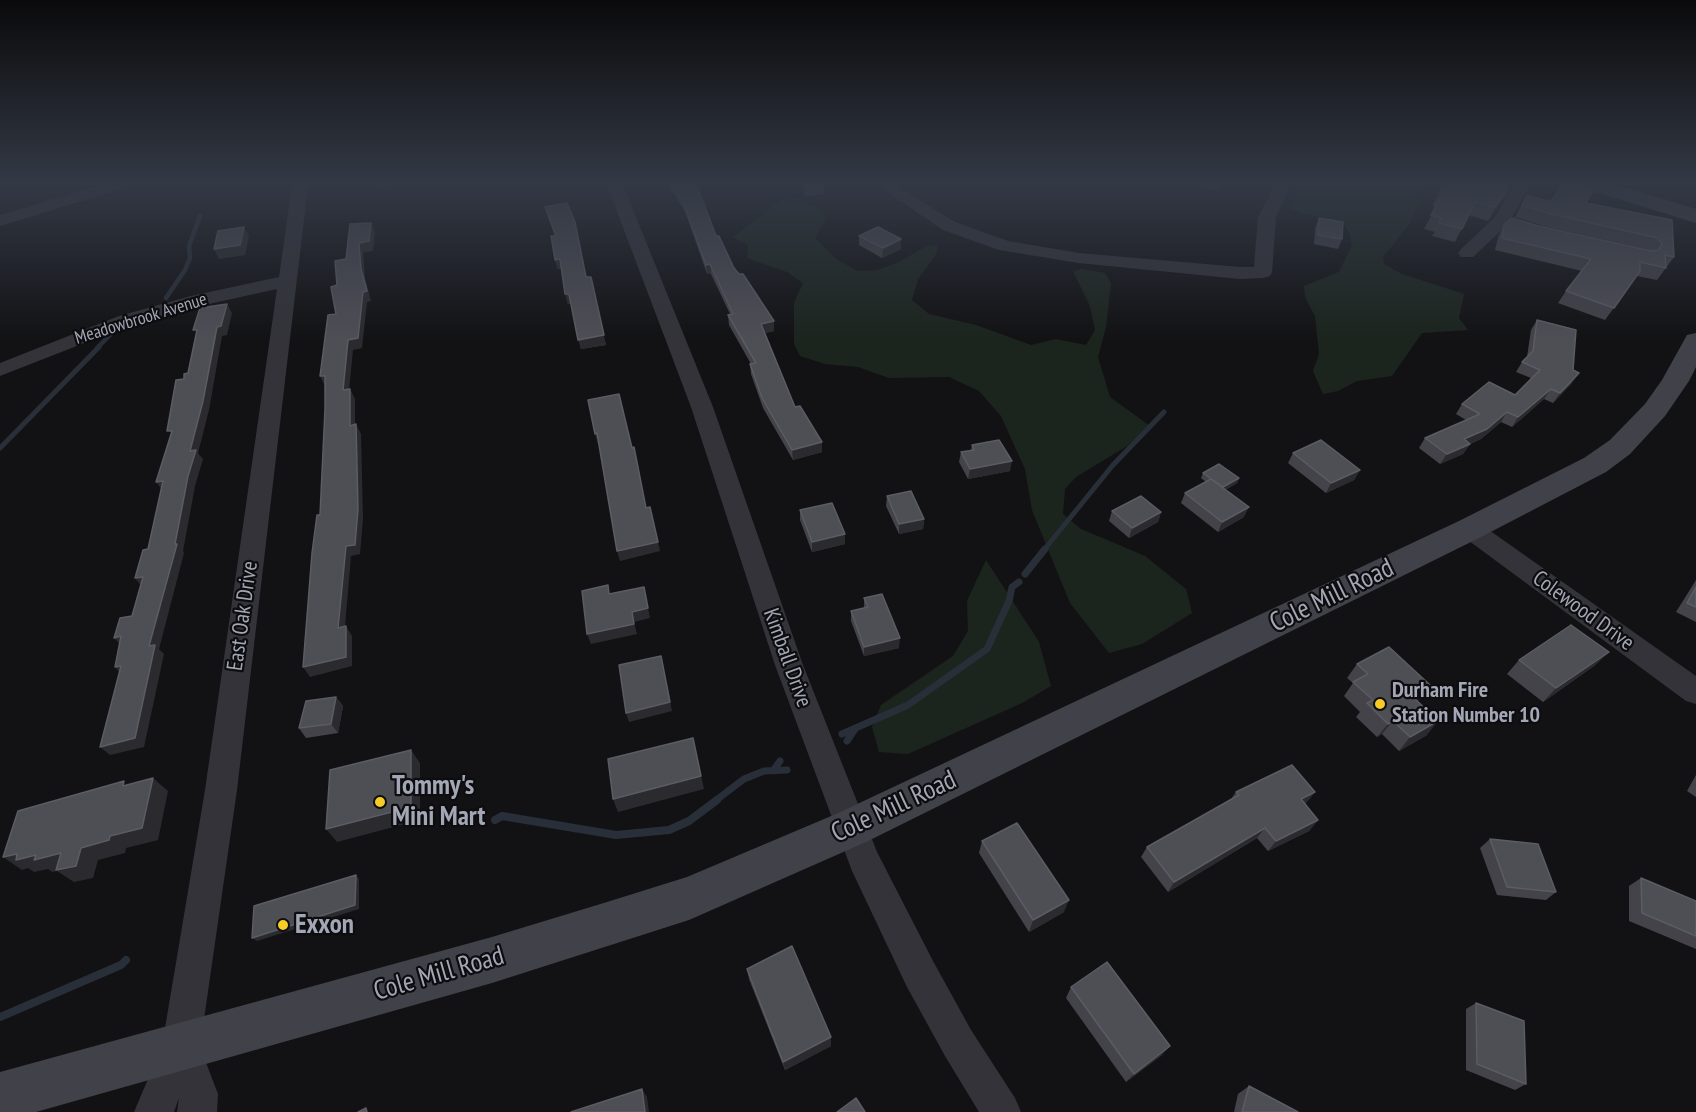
<!DOCTYPE html>
<html>
<head>
<meta charset="utf-8">
<style>
  body { margin:0 }
  canvas { display:block; background:#121214 }
</style>
</head>
<body>
<canvas width="1696" height="1112"></canvas>
<script>
const ctx = document.querySelector('canvas').getContext('2d');
ctx.lineJoin = 'round';
function paint(path, color) {
  ctx.fillStyle = color;
  ctx.fill(path, 'evenodd');
}
function poly(rows) {
  const path = new Path2D();
  for (const r of rows) {
    path.moveTo(r[0], r[1]);
    for (let i = 2; i < r.length; i += 2) path.lineTo(r[i], r[i + 1]);
  }
  return path;
}
function stroke(path, color, width, dash) {
  ctx.strokeStyle = color;
  ctx.lineWidth = width;
  ctx.lineCap = dash ? 'butt' : 'round';
  ctx.setLineDash(dash || []);
  ctx.stroke(path);
}
function label(font, color, halo, rows, align = 'center') {
  ctx.font = font + ' "PT Sans Narrow",sans-serif';
  ctx.lineWidth = 4.5;
  ctx.setLineDash([]);
  ctx.textBaseline = 'middle';
  ctx.strokeStyle = halo;
  ctx.fillStyle = color;
  for (const [text, x, y, turn = 0] of rows) {
    ctx.save();
    ctx.translate(x, y);
    ctx.rotate((+turn || 0) * Math.PI / 180);
    ctx.textAlign = isNaN(turn) ? turn : align;
    if (halo) ctx.strokeText(text, 0, 0);
    ctx.fillText(text, 0, 0);
    ctx.restore();
  }
}
const green = poly([
  [1300,185,1427,185,1410,223,1383,257,1384,264,1402,274,1464,294,1459,318,1468,330,1422,333,1392,376,1357,381,1338,391,1323,394,1313,371,1319,354,1315,316,1305,297,1304,286,1339,272,1352,245,1350,234,1344,224,1326,218,1302,214,1289,208],
  [798,198,819,210,826,218,815,238,836,259,858,271,877,270,897,263,927,246,937,245,937,253,918,279,912,300,929,314,976,325,1031,345,1056,339,1086,345,1095,330,1090,306,1073,271,1082,269,1105,273,1111,283,1106,327,1098,357,1110,397,1150,426,1127,446,1076,477,1065,489,1063,514,1081,529,1145,556,1186,589,1192,613,1142,644,1109,653,1070,603,1032,510,1025,469,1001,416,979,391,949,377,889,378,858,367,825,364,800,356,794,344,794,303,803,283,787,272,747,258,748,245,733,237,782,199],
  [986,560,1039,642,1051,686,1022,703,908,754,879,752,872,727,881,705,953,656,968,631,967,601]
]);
const streamFar3 = poly([
  [166,298,185,270,190,258,189,246,200,216],
  [97,348,113,332]
]);
const streamFar2 = poly([
  [0,448,99,347],
  [1044,550,1113,465,1164,412]
]);
const streamFar1 = poly([
  [1025,574,1045,549],
  [842,734,908,705,987,649,1009,601,1012,587,1019,582],
  [847,741,855,729],
  [773,771,780,761],
  [715,801,744,779,764,771,787,770]
]);
const stream = poly([
  [495,820,502,816,616,835,669,830,689,821,717,800],
  [0,1017,121,965,126,960]
]);
const street = poly([
  [102,185,126,185,124,188,0,226,0,215,102,185],
  [292,185,308,185,237,790,200,1047,218,1094,217,1112,177,1112,179,1098,174,1112,134,1112,162,1046,205,790,277,289,195,307,133,324,0,376,0,363,119,316,191,296,279,277,292,185],
  [607,185,623,185,713,407,803,665,877,852,933,961,971,1030,1015,1098,1021,1112,979,1112,945,1056,907,987,852,871,775,665,691,407,607,185],
  [877,185,896,185,955,222,1008,241,1079,253,1240,267,1254,267,1258,217,1275,185,1291,185,1276,217,1272,272,1270,276,1263,278,1240,279,1079,263,999,250,943,230,877,185],
  [1514,185,1530,185,1508,224,1473,257,1461,257,1458,253,1461,249,1495,217,1514,185],
  [1470,520,1479,523,1696,676,1696,704,1686,701,1461,535,1458,529,1461,523,1470,520]
]);
const secondary = poly([
  [1586,185,1618,185,1696,209,1696,223,1589,190,1586,185],
  [1696,333,1696,367,1689,381,1665,416,1630,454,1606,472,1481,537,866,842,689,920,492,983,36,1112,0,1112,0,1072,492,937,607,902,687,877,836,814,1459,521,1584,458,1610,440,1645,404,1662,380,1687,335,1696,333]
]);
const wall = poly([
  [669,185,696,185,716,236,734,268,774,321,774,331,765,333,795,407,822,442,822,452,793,460,763,408,751,374,750,364,751,364,729,325,728,315,730,314,711,274,707,274,685,211,670,189],
  [803,185,824,185,825,195,804,196],
  [1195,185,1222,185,1219,190],
  [1506,188,1509,189,1501,202,1488,221,1469,215,1455,242,1432,236,1435,232,1424,229,1436,207,1432,206,1439,193],
  [1527,195,1551,202,1586,203,1672,220,1674,257,1657,280,1637,276,1605,320,1558,303,1566,291,1582,271,1495,250,1498,237,1504,225,1539,226,1650,251,1649,250,1544,226,1515,217],
  [545,207,586,277,606,345,581,349,571,304,568,304,562,269,558,269,555,260,555,236],
  [1319,218,1342,239,1338,249,1314,244,1315,228],
  [859,236,901,239,901,249,882,258,859,245],
  [1537,320,1572,383,1553,403,1544,399,1512,427,1501,422,1481,439,1470,444,1463,454,1440,464,1419,448,1425,438,1466,420,1456,414,1462,404,1515,395,1531,378,1516,372,1522,362,1527,357,1531,330],
  [972,445,1010,471,968,479,959,462,961,452,971,450],
  [1293,453,1360,470,1354,480,1326,493,1288,463],
  [1203,473,1239,478,1237,483,1225,490,1244,517,1218,532,1181,503,1185,493,1206,482,1201,478],
  [887,496,924,519,923,529,899,534,886,506],
  [800,510,845,544,812,552,800,520],
  [1112,511,1161,512,1158,522,1129,538,1109,521],
  [1696,580,1696,622,1676,612],
  [864,598,899,648,864,656,851,621,851,611,864,608],
  [1609,652,1594,666,1543,702,1507,674,1519,660],
  [1357,664,1430,685,1419,699,1416,700,1427,735,1399,751,1382,734,1377,737,1356,717,1360,712,1344,696,1353,683,1347,678],
  [336,697,343,706,338,733,306,738,299,728],
  [1696,775,1696,797,1687,791],
  [1236,792,1315,792,1305,804,1318,820,1309,831,1268,851,1257,838,1168,892,1141,857,1147,847,1231,799],
  [1490,839,1556,892,1546,900,1497,895,1480,848],
  [982,841,1064,912,1029,932,979,853],
  [1641,878,1696,901,1696,949,1629,921,1629,886],
  [747,969,831,1046,785,1070,749,979],
  [1071,987,1162,1055,1126,1082,1066,998],
  [1476,1003,1526,1084,1515,1090,1466,1070,1466,1009],
  [1249,1086,1298,1112,1234,1112,1238,1094]
]);
const shadedWall = poly([
  [376,185,399,185,378,189],
  [1509,189,1501,202,1488,221,1495,207],
  [371,223,375,233,373,251,363,252,365,278,371,301,367,302,362,348,353,350,348,400,343,390,348,340,361,269,359,243],
  [244,227,249,236,245,255,219,259,214,249],
  [901,239,901,249,882,258,883,248],
  [560,259,562,269,558,269,555,260],
  [710,264,711,274,707,274,706,265],
  [591,277,606,345,581,349,578,340],
  [565,294,569,294,571,304,568,304],
  [227,304,232,313,227,335,222,336,209,410,198,453,203,459,195,486,183,551,184,553,159,649,164,654,144,747,110,755,100,747,149,646,175,544,190,451,217,327],
  [774,321,774,331,762,334,761,324],
  [1579,373,1572,383,1553,403,1560,393],
  [320,376,325,376,325,386],
  [350,389,355,399,355,436,350,426],
  [1551,389,1544,399,1512,427,1518,417],
  [1507,412,1501,422,1481,439,1470,444,1463,454,1440,464,1447,454,1464,439],
  [356,424,361,434,363,519,360,554,351,556,344,638,338,628],
  [597,433,600,443,598,444,595,434],
  [822,442,822,452,793,460,792,450],
  [1012,461,1010,471,968,479,970,469],
  [1360,470,1354,480,1326,493,1331,483],
  [1239,478,1237,483,1221,492,1223,487],
  [163,481,163,491,156,482],
  [1249,507,1244,517,1218,532,1222,522],
  [1161,512,1158,522,1129,538,1132,528],
  [924,519,923,529,899,534,899,524],
  [845,534,845,544,812,552,812,542],
  [658,542,660,551,620,561,617,551],
  [143,577,143,588,135,578],
  [644,587,650,618,634,622,637,634,591,644,587,634],
  [346,626,352,636,352,666,310,677,303,667],
  [121,636,123,647,114,638],
  [900,638,899,648,864,656,864,647],
  [1609,652,1594,666,1543,702,1556,688],
  [661,656,672,711,629,722,626,713],
  [121,666,123,676,115,667],
  [1430,685,1419,699,1400,709,1411,695],
  [336,697,343,706,338,733,331,724],
  [1393,721,1382,734,1377,737,1388,724],
  [1438,721,1427,735,1399,751,1410,737],
  [693,738,704,789,618,812,613,799],
  [411,750,420,763,420,820,337,842,326,829],
  [153,778,168,791,158,840,126,848,125,853,98,860,93,878,74,882,57,871,52,872,48,869,34,872,28,868,22,870,3,857,17,854,36,855,81,848,110,836],
  [1315,792,1306,803,1293,810,1301,799],
  [1318,820,1309,831,1268,851,1276,841],
  [1265,828,1257,838,1168,892,1174,882],
  [356,875,359,879,359,909,257,941,252,938],
  [1069,900,1064,912,1029,932,1033,920],
  [831,1037,831,1046,785,1070,783,1062],
  [1170,1046,1162,1055,1126,1082,1134,1074],
  [642,1089,647,1097,649,1112,645,1112]
]);
const building = poly([
  [672,185,697,185,716,236,719,236,734,268,739,274,743,274,774,321,761,324,795,407,800,406,822,442,792,450,762,398,750,364,756,363,728,315,733,314,710,264,706,265,683,202,672,185],
  [803,185,824,185,825,186,804,187,803,185],
  [1443,185,1507,185,1506,188,1509,189,1495,207,1475,202,1462,229,1439,223,1441,218,1431,215,1442,194,1439,193,1443,185],
  [1561,185,1581,185,1594,188,1586,203,1672,220,1674,257,1665,255,1666,268,1640,262,1640,271,1614,308,1566,291,1591,259,1502,238,1504,225,1512,218,1539,226,1651,251,1658,250,1662,245,1658,238,1551,214,1522,205,1527,195,1551,202,1561,185],
  [567,203,575,222,586,277,591,277,604,335,578,340,569,294,565,294,560,259,555,260,551,236,556,236,545,207,567,203],
  [1319,218,1343,222,1342,239,1318,235,1319,218],
  [371,223,369,241,359,243,361,269,367,291,363,292,358,338,348,340,343,390,350,389,350,426,356,424,358,509,355,545,346,546,338,628,346,626,346,657,303,667,312,553,317,515,320,515,325,409,325,376,320,376,328,315,336,314,331,287,337,285,335,261,346,259,350,224,371,223],
  [244,227,240,245,214,249,218,231,244,227],
  [878,227,901,239,883,248,859,236,878,227],
  [227,304,221,326,217,327,203,401,190,451,196,450,188,476,175,544,177,544,149,646,155,645,135,738,100,747,121,666,115,667,121,636,114,638,120,618,132,616,143,577,135,578,143,550,148,549,163,481,156,482,172,431,167,431,176,380,184,379,184,374,188,373,197,330,193,330,200,308,227,304],
  [1537,320,1576,330,1573,370,1579,373,1560,393,1551,389,1518,417,1507,412,1487,429,1464,439,1470,444,1447,454,1425,438,1480,414,1462,404,1489,382,1515,395,1540,370,1522,362,1533,351,1537,320],
  [619,394,632,448,634,447,646,508,650,507,658,542,617,551,597,433,595,434,588,400,619,394],
  [999,440,1012,461,970,469,961,452,974,450,972,445,999,440],
  [1321,440,1360,470,1331,483,1293,453,1321,440],
  [1219,464,1239,478,1223,487,1203,473,1219,464],
  [1211,479,1249,507,1222,522,1185,493,1211,479],
  [911,491,924,519,899,524,887,496,911,491],
  [1141,496,1161,512,1132,528,1112,511,1141,496],
  [832,503,845,534,812,542,800,510,832,503],
  [608,585,609,594,644,587,648,608,632,612,634,624,587,634,582,591,608,585],
  [1696,587,1696,607,1687,603,1696,587],
  [882,594,900,638,864,647,851,611,868,607,864,598,882,594],
  [1571,625,1609,652,1556,688,1519,660,1571,625],
  [1389,647,1430,685,1411,695,1438,721,1410,737,1393,721,1388,724,1367,703,1373,700,1353,682,1368,674,1357,664,1389,647],
  [661,656,670,702,626,713,619,665,661,656],
  [336,697,331,724,299,728,306,701,336,697],
  [693,738,701,776,613,799,608,759,693,738],
  [411,750,411,807,326,829,330,770,411,750],
  [1292,765,1315,792,1301,799,1318,820,1276,841,1265,828,1174,882,1147,847,1239,795,1236,792,1292,765],
  [153,778,142,828,110,836,109,840,81,848,76,866,56,870,61,853,34,860,36,855,16,860,17,854,3,857,18,811,124,781,123,786,153,778],
  [1017,823,1069,900,1033,920,982,841,1017,823],
  [1490,839,1538,844,1556,892,1507,887,1490,839],
  [356,875,355,905,252,938,254,906,356,875],
  [1641,878,1696,901,1696,936,1642,913,1641,878],
  [792,946,831,1037,783,1062,747,969,792,946],
  [1107,962,1170,1046,1134,1074,1071,987,1107,962],
  [1476,1003,1524,1021,1526,1084,1477,1064,1476,1003],
  [1249,1086,1298,1112,1242,1112,1249,1086],
  [642,1089,645,1112,571,1112,642,1089],
  [856,1098,865,1112,837,1112,856,1098],
  [366,1108,367,1112,358,1112,366,1108]
]);
const markers = [
  [1380,704,6,"#f8cc26"],
  [380,802,6,"#f8cc26"],
  [283,925,6,"#f8cc26"]
];
const farStreetnames = [
  ["Meadowbrook Avenue",141,319,-17]
];
const streetNames = [
  ["Colewood Drive",1583,611,36],
  ["East Oak Drive",243,616,-82],
  ["Kimball Drive",787,658,70]
];
const poiNames = [
  ["Durham Fire",1392,691],
  ["Station Number 10",1392,716]
];
const nearStreetnames = [
  ["Cole Mill Road",1332,596,-26],
  ["Cole Mill Road",894,807,-25],
  ["Cole Mill Road",439,974,-16]
];
const nearPoinames = [
  ["Tommy's",392,786],
  ["Mini Mart",392,817],
  ["Exxon",295,925]
];
paint(green, '#1c241e');
stroke(streamFar3, '#282f38', 4.5);
stroke(streamFar2, '#282f38', 5);
stroke(streamFar1, '#282f38', 7);
stroke(stream, '#282f38', 8);
paint(street, '#333339');
paint(secondary, '#414249');
paint(wall, '#434349');
paint(shadedWall, '#2b2b2f');
paint(building, '#4e4e55');
stroke(building, '#5b5c64', 1.5);
const sky = ctx.createLinearGradient(0, 0, 0, 340);
sky.addColorStop(0, '#0a0a0b');
sky.addColorStop(0.54, '#333945');
sky.addColorStop(1, '#33394500');
ctx.fillStyle = sky;
ctx.fillRect(0, 0, 1696, 340);
for (const [x, y, r, color] of markers) {
  const dot = new Path2D();
  dot.arc(x, y, r, 0, 2 * Math.PI);
  ctx.fillStyle = color;
  ctx.fill(dot);
  stroke(dot, '#0d0d0f', 2);
}
label('18px', '#a3a6b5', '#0d0d0f', farStreetnames);
label('22px', '#a3a6b5', '#0d0d0f', streetNames);
label('bold 22px', '#a3a6b5', '#0d0d0f', poiNames, 'left');
label('27px', '#a3a6b5', '#0d0d0f', nearStreetnames);
label('bold 27px', '#a3a6b5', '#0d0d0f', nearPoinames, 'left');
</script>
</body>
</html>
